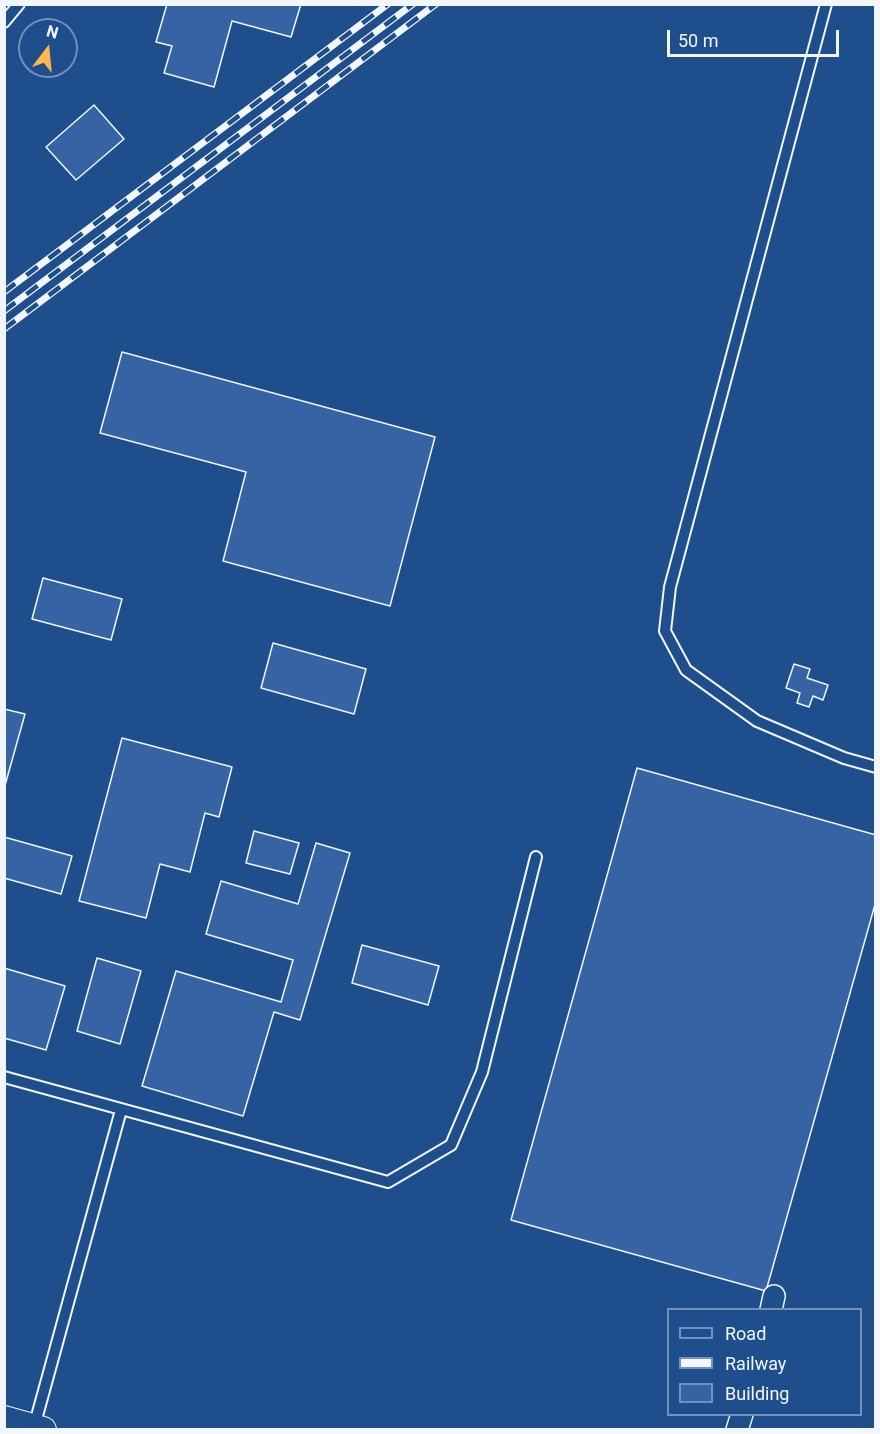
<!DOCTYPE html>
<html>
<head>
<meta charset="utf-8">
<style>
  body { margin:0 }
  #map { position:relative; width:880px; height:1434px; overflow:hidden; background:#1f4e8c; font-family:Roboto,sans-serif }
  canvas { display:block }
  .frame { position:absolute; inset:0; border:6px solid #f2f6ff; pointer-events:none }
  .legend { position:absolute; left:667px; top:1308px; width:195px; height:108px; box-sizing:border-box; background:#1f4e8c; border:2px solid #7391ba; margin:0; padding:8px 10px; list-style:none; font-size:18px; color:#f2f6ff }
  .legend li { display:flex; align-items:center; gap:12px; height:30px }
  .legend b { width:30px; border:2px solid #7391ba }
  .north { position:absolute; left:18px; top:18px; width:60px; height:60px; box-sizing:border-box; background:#1f4e8c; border:2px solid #7391ba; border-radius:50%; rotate:16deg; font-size:16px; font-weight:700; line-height:24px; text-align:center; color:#f2f6ff }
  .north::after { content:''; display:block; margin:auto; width:21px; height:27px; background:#ffb74d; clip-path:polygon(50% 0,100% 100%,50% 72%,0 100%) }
  .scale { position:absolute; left:667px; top:30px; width:172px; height:27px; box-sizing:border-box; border:3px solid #f2f6ff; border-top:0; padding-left:8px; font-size:18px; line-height:21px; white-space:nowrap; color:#f2f6ff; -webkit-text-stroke:4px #1f4e8c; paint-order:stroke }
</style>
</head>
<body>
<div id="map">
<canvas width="880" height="1434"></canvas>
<div class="frame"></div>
<ul class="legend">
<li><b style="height:8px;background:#1f4e8c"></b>Road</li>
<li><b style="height:8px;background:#f2f6ff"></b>Railway</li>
<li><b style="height:16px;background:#3563a3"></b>Building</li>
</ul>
<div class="north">N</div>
<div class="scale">50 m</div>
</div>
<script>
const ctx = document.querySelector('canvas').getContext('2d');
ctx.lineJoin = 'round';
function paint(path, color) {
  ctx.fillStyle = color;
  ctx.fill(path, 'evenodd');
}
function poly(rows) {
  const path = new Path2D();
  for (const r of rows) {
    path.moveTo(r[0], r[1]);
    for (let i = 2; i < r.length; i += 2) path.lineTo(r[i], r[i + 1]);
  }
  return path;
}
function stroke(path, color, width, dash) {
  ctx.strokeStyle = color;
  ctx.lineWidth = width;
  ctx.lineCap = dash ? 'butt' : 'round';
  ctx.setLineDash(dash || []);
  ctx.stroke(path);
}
const building = poly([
  [167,4,301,4,291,37,232,21,214,87,164,73,172,46,156,42,167,4],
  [94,105,124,139,76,180,46,147,94,105],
  [122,352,435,437,390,606,223,561,246,472,100,433,122,352],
  [43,578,122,599,111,640,32,619,43,578],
  [273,643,366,669,354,714,261,688,273,643],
  [794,664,810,669,807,678,828,685,823,700,813,696,809,707,797,703,800,693,786,688,794,664],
  [4,709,25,714,4,789,4,709],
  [122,738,232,767,219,817,205,813,190,872,160,864,146,918,79,901,122,738],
  [637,768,876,835,876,901,766,1291,511,1220,637,768],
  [254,831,299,843,290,874,246,863,254,831],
  [4,837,72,856,61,894,4,878,4,837],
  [316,843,350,853,300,1020,274,1012,243,1116,142,1086,176,971,281,1002,293,960,206,934,221,881,298,904,316,843],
  [362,945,439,966,428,1005,352,983,362,945],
  [97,958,141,971,120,1044,77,1031,97,958],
  [4,968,65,986,46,1050,4,1038,4,968]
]);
const service = poly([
  [826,4,670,587,665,631,686,670,757,721,844,758,876,767],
  [4,22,19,4],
  [4,1077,388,1182,451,1145,482,1072,536,857],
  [34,1427,121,1110]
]);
const minor = poly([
  [771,1310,774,1296],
  [737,1430,742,1414]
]);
const tertiary = poly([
  [4,1419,43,1430]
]);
const rail = poly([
  [4,292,388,4],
  [4,311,413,4],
  [4,329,436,4]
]);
paint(building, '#3563a3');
stroke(building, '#f2f6ff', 1.5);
stroke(service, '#f2f6ff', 14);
stroke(minor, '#f2f6ff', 24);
stroke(tertiary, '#f2f6ff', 28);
stroke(service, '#1f4e8c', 10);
stroke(minor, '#1f4e8c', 21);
stroke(tertiary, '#1f4e8c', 26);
stroke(rail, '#f2f6ff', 7);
stroke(rail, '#1f4e8c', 4.5, [14]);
</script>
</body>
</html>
